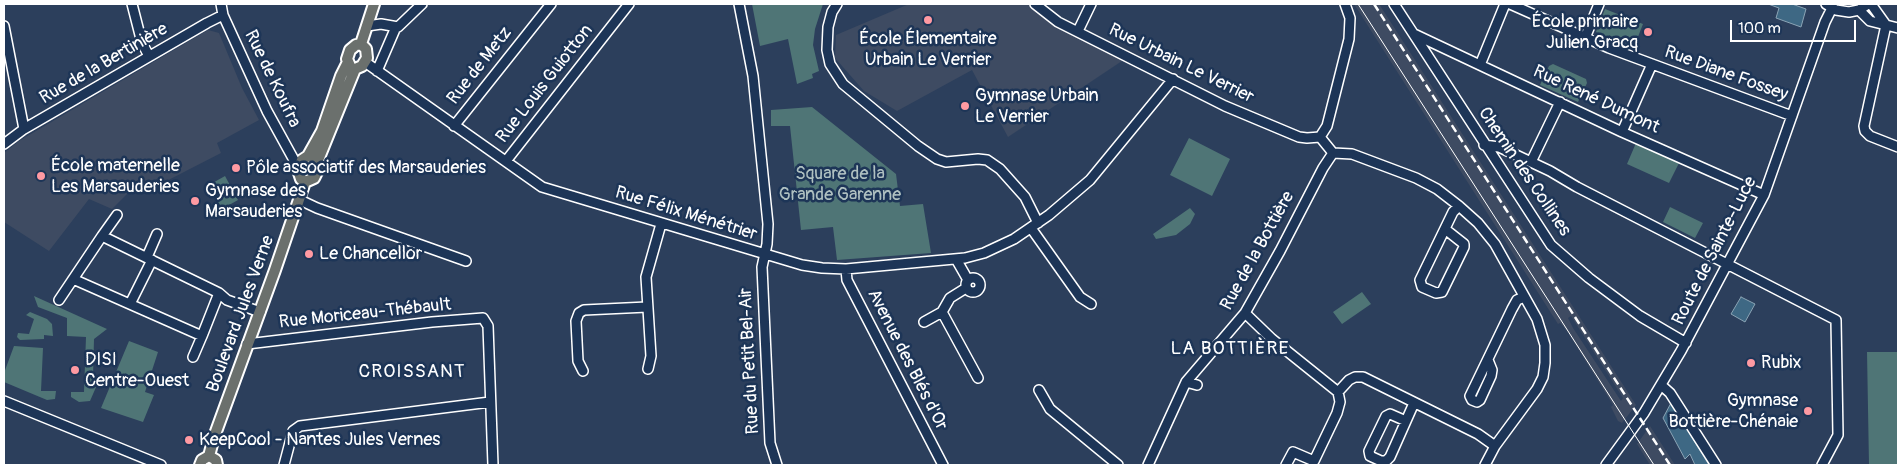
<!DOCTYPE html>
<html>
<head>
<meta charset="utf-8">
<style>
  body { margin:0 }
  #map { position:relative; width:1902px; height:469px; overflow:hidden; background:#2c3f5c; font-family:Pangolin,sans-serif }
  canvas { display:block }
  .frame { position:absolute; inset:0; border:5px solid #fff; pointer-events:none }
  .scale { position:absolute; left:1730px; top:20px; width:126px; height:22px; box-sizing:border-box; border:2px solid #fff; border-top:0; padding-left:6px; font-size:15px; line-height:18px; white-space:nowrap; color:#fff; -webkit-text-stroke:4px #1d3557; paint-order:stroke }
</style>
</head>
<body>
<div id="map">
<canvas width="1902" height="469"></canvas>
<div class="frame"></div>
<div class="scale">100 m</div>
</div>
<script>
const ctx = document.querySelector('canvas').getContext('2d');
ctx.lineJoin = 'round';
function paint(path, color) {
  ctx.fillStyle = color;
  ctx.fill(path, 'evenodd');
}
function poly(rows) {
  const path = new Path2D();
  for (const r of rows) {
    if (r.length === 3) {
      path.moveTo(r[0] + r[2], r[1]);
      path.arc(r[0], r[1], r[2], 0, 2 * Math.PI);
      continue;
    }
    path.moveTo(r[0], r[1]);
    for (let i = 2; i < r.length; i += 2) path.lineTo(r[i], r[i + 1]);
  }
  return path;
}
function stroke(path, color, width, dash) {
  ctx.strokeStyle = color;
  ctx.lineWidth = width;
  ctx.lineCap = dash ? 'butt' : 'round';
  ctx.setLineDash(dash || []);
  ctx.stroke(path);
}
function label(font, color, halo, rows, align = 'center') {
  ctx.font = font + ' Pangolin,sans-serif';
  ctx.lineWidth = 5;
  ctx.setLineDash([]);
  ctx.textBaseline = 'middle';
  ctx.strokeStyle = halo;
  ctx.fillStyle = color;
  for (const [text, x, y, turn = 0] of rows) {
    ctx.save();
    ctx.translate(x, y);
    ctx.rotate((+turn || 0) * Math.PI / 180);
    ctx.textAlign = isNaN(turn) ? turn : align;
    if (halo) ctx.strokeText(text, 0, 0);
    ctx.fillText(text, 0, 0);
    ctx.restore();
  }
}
const built = poly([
  [909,4,1035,4,1128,57,1008,137,972,70,897,111,864,91,835,58,836,35],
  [1354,4,1379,4,1520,224,1636,405,1622,423,1618,421,1611,407,1613,405,1567,331,1560,323,1558,324],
  [1571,316,1623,398,1621,401,1573,328,1568,318],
  [208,30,219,33,242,88,259,120,217,143,221,153,147,191,142,181,138,183,112,209,89,199,49,251,4,222,4,153,19,141],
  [1650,426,1675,465,1650,465,1637,444]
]);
const green = poly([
  [752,4,823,4,815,29,813,45,819,71,812,74,813,78,797,84,788,39,760,46],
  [1605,9,1643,24,1634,47,1596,32],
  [1553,64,1586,79,1587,83,1578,102,1540,85,1549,66],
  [812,107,896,174,900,206,923,204,931,253,837,260,833,227,801,230,790,126,771,126,771,110],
  [1189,138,1230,159,1212,196,1170,175],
  [1636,143,1679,163,1669,183,1627,164],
  [225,176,238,200,222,209,209,185],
  [1670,207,1703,223,1695,238,1663,222],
  [1190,208,1195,214,1190,224,1176,235,1156,239,1153,234],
  [1362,292,1371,304,1342,324,1333,312],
  [34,296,107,329,94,339,93,377,100,378,90,401,79,402,71,397,71,392,84,392,86,337,67,336,67,318,38,307],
  [30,312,47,319,52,324,53,336,44,335,44,339,20,340,17,337,18,333,29,334,34,319,26,315],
  [129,341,158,352,145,392,154,395,143,422,101,408],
  [14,346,43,348,41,391,56,391,55,399,47,400,4,382,4,373],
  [1867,352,1898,352,1898,465,1869,465]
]);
const water = poly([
  [1768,4,1792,4,1806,9,1801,27,1776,18,1779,8,1768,4],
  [1741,297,1755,304,1745,322,1731,314,1741,297],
  [1671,403,1709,465,1695,465,1690,454,1685,459,1663,418,1671,403]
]);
const minor = poly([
  [132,4,142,43,149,56],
  [221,4,223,15,267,111,294,160,299,165],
  [739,4,753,76,768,224,767,244,762,267,770,443,777,465],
  [837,4,832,12,828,27,827,50,830,64,843,84,918,146,937,159,946,162,978,159,987,160,1000,169,1025,197,1038,223],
  [1035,4,1058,22,1225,106,1299,137,1307,138,1320,137],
  [1394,4,1551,245,1589,278,1640,316,1686,343],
  [1510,4,1609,48,1792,116],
  [1826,4,1836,10,1849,12,1859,10,1868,4],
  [1871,4,1886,25],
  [1859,10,1870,21,1898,28],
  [1886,25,1864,126,1865,131,1870,136,1898,147],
  [4,26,24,129],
  [367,26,381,24,398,27,422,4],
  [1078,31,1091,4],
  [1414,34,1622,132,1764,195],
  [1585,38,1599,4],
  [365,62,542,187,802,265,822,268,846,269,965,258,984,253,1014,239,1049,215,1090,180,1173,79],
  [1480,65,1505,4],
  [377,71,396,27],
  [454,126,551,4],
  [1622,132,1652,64],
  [1320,137,1327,126,1349,39,1350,18,1345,4],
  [1320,137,1333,153],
  [4,144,24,129,207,23,223,15],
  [1484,145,1499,147,1550,171,1577,187,1836,320,1838,435,1822,465],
  [1333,153,1352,154,1416,178,1437,189,1459,206,1478,223,1495,244,1537,319,1545,345,1545,363,1543,377,1537,389,1495,446,1485,465],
  [506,161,629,4],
  [1531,162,1560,102],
  [300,200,317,208,466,261],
  [1031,228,1080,297,1091,304],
  [1445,229,1464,244,1464,247,1442,292,1436,293,1422,287,1420,280,1453,212,1459,206],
  [102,236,117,215],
  [147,257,157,234],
  [956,259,968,280],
  [846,269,847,280,943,465],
  [973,285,7],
  [73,279,202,336,219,293],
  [966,288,950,298,942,312,978,378],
  [59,300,102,236,219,293,227,300,260,312],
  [130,304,152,260],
  [1245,313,1272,339,1338,392,1349,380,1355,377,1363,377,1478,434,1495,446],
  [924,322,942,312],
  [247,344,432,322,483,318,488,326,493,465],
  [193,357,202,336],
  [1488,360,1492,370,1491,376,1480,400,1477,402,1472,400,1470,396,1512,309,1517,300,1524,297],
  [648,369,651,356,646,277,661,224],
  [583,371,578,361,576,321,579,313,584,310,647,307],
  [1186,382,1197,385],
  [1661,385,1670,393,1716,465],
  [1039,390,1050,409,1118,465],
  [4,401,161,465],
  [1406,421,1390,414,1386,416,1369,451,1370,456,1381,461,1386,461,1390,457,1414,403],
  [284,465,293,431,300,426,490,402],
  [1148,465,1186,382,1245,313,1280,251,1323,168,1333,153],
  [1286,465,1293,452,1314,461,1337,413,1340,402,1338,392],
  [1606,465,1644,413,1681,351,1764,195,1825,22,1832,8]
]);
const major = poly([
  [361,44,374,4],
  [350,66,347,59,350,50,356,45,361,44],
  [355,69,362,66,367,58,366,49,361,44],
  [308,156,322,131,341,76,348,62],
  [308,156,315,158,318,160,319,168,314,178,305,182,301,179,298,170,302,160,308,156],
  [318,160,355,69],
  [209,456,214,437,275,270,305,182],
  [209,456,216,460,217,465],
  [200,465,202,460,209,456]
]);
const tram = poly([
  [1358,4,1654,465]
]);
const rail = poly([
  [1374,4,1670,465]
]);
const markers = [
  [928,20,5,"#ff9aa2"],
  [1648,32,5,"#ff9aa2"],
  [965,106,5,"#ff9aa2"],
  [236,168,5,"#ff9aa2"],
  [41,176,5,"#ff9aa2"],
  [195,201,5,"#ff9aa2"],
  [309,254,5,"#ff9aa2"],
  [1751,363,5,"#ff9aa2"],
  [75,370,5,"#ff9aa2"],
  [1808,411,5,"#ff9aa2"],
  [189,440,5,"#ff9aa2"]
];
const poiNames = [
  ["École primaire",1638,22,"right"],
  ["Julien Gracq",1638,43,"right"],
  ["École Élementaire",928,39,"center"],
  ["Urbain Le Verrier",928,60,"center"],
  ["Gymnase Urbain",975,96],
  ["Le Verrier",975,117],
  ["École maternelle",51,166],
  ["Les Marsauderies",51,187],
  ["Pôle associatif des Marsauderies",246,168],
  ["Gymnase des",205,191],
  ["Marsauderies",205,212],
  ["Le Chancellor",319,254],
  ["DISI",85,360],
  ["Centre-Ouest",85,381],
  ["Rubix",1761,363],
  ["Gymnase",1798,401,"right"],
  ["Bottière-Chénaie",1798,422,"right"],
  ["KeepCool - Nantes Jules Vernes",199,440]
];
const streetNames = [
  ["Rue de la Bertinière",104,64,-30],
  ["Rue Urbain Le Verrier",1181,64,26],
  ["Rue de Metz",480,66,-52],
  ["Rue Diane Fossey",1726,74,20],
  ["Rue de Koufra",272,79,64],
  ["Rue Louis Guiotton",545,84,-52],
  ["Rue René Dumont",1596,100,25],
  ["Chemin des Collines",1524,172,56],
  ["Rue Félix Ménétrier",686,214,17],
  ["Rue de la Bottière",1258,251,-61],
  ["Route de Sainte-Luce",1715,251,-63],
  ["Boulevard Jules Verne",241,314,-70],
  ["Rue Moriceau-Thébault",365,314,-6],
  ["Avenue des Blés d'Or",907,360,63],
  ["Rue du Petit Bel-Air",750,361,-93]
];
const parkNames = [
  ["Square de la",840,174],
  ["Grande Garenne",840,195]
];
const neighbourhoodNames = [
  ["LA BOTTIÈRE",1230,349],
  ["CROISSANT",412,372]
];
paint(built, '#3e4b62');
paint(green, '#4f7576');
paint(water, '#3e6884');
stroke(water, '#8ba4b5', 1);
stroke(minor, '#fff', 12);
stroke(major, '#fff', 14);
stroke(minor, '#1d3557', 9);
stroke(major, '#6b706d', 10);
stroke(tram, '#fff', 1);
stroke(rail, '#fff', 2.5, [8, 4]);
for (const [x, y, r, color] of markers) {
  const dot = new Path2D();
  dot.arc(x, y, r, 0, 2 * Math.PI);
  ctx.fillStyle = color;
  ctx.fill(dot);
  stroke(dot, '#1d3557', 2);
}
label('18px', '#fff', '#1d3557', poiNames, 'left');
label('18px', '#fff', '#1d3557', streetNames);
label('18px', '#b0c1c1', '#1d3557', parkNames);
ctx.letterSpacing = '1px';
label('19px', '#fff', '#1d3557', neighbourhoodNames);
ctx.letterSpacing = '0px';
</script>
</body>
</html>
